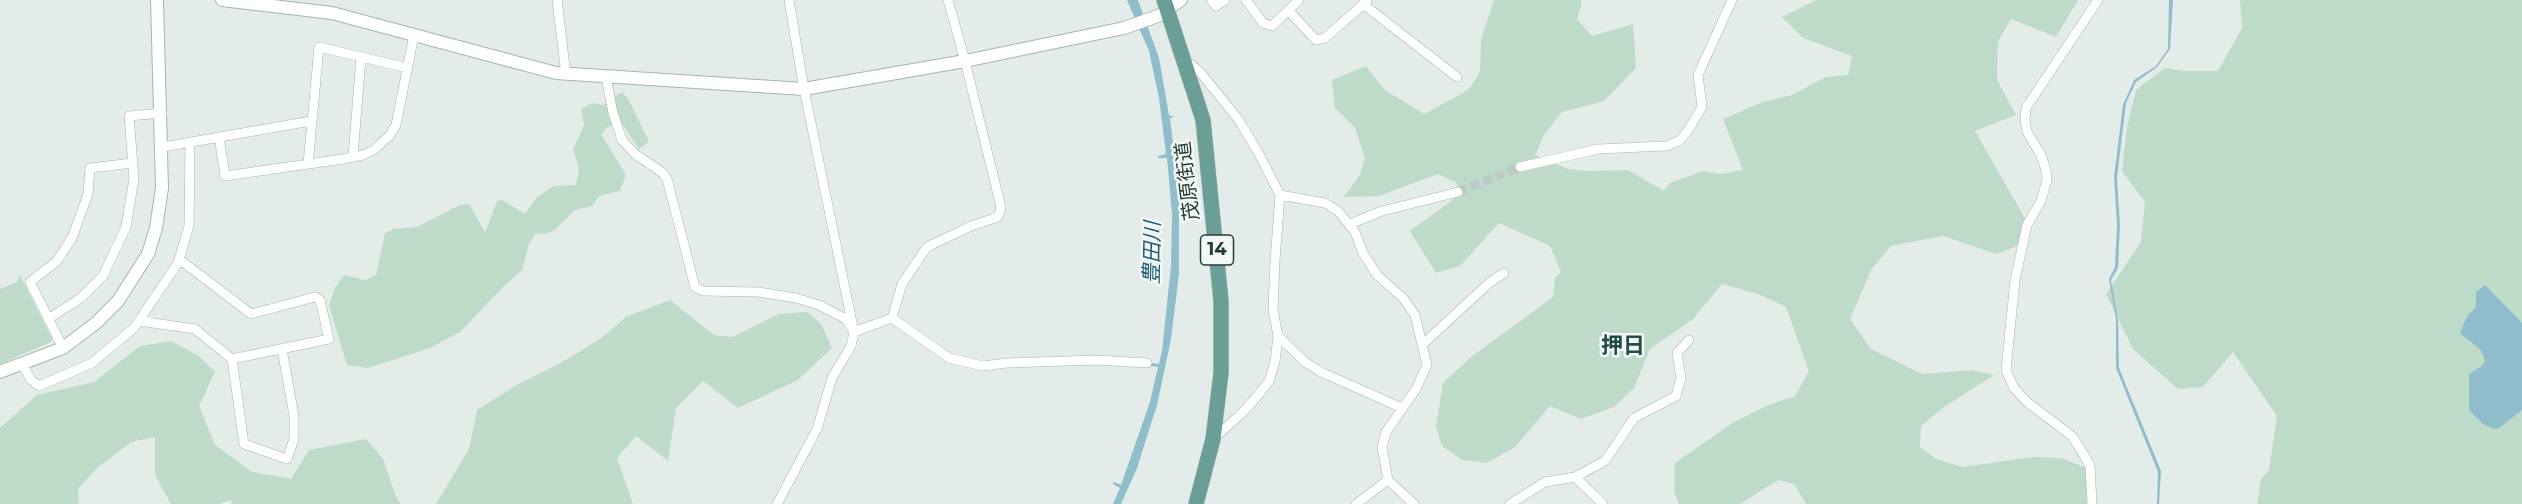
<!DOCTYPE html>
<html>
<head>
<meta charset="utf-8">
<style>
  body { margin:0 }
  canvas { display:block; background:#e3ece9 }
</style>
</head>
<body>
<canvas width="2522" height="504"></canvas>
<script>
const ctx = document.querySelector('canvas').getContext('2d');
ctx.lineJoin = 'round';
function paint(path, color) {
  ctx.fillStyle = color;
  ctx.fill(path, 'evenodd');
}
function poly(rows) {
  const path = new Path2D();
  for (const r of rows) {
    path.moveTo(r[0], r[1]);
    for (let i = 2; i < r.length; i += 2) path.lineTo(r[i], r[i + 1]);
  }
  return path;
}
function stroke(path, color, width, dash) {
  ctx.strokeStyle = color;
  ctx.lineWidth = width;
  ctx.lineCap = dash ? 'butt' : 'round';
  ctx.setLineDash(dash || []);
  ctx.stroke(path);
}
function label(font, color, halo, rows, align = 'center') {
  ctx.font = font + ' Montserrat,"Noto Sans JP",sans-serif';
  ctx.lineWidth = 5;
  ctx.setLineDash([]);
  ctx.textBaseline = 'middle';
  ctx.strokeStyle = halo;
  ctx.fillStyle = color;
  for (const [text, x, y, turn = 0] of rows) {
    ctx.save();
    ctx.translate(x, y);
    ctx.rotate((+turn || 0) * Math.PI / 180);
    ctx.textAlign = isNaN(turn) ? turn : align;
    if (halo) ctx.strokeText(text, 0, 0);
    ctx.fillText(text, 0, 0);
    ctx.restore();
  }
}
const green = poly([
  [1494,0,1581,0,1582,2,1577,19,1592,36,1633,24,1636,68,1604,101,1562,112,1544,135,1535,155,1568,169,1588,171,1628,170,1664,191,1670,183,1703,171,1720,174,1743,170,1723,119,1763,102,1792,95,1826,77,1848,75,1852,56,1803,38,1782,17,1816,0,2078,0,2056,37,2011,19,1998,41,1997,80,2016,115,1975,131,2026,220,2020,245,1996,254,1943,236,1891,246,1871,270,1850,319,1871,349,1922,374,1972,370,1994,375,1944,407,1921,426,1920,447,1936,459,1962,467,2033,457,2061,458,2090,469,2094,504,1806,504,1794,484,1778,480,1740,504,1679,504,1674,492,1675,463,1734,422,1766,406,1795,396,1809,371,1786,307,1758,294,1722,284,1693,319,1650,349,1634,388,1614,407,1581,419,1550,406,1515,447,1487,463,1462,460,1442,446,1436,426,1443,383,1471,357,1553,297,1555,278,1561,272,1550,246,1499,223,1460,266,1436,273,1410,231,1458,196,1457,183,1438,174,1379,196,1344,197,1360,175,1365,158,1355,128,1335,108,1332,80,1366,66,1385,90,1424,114,1468,90,1480,72,1481,39],
  [2240,0,2522,0,2522,504,2257,504,2261,479,2269,470,2277,416,2233,352,2203,387,2178,389,2133,349,2106,294,2141,242,2145,202,2122,171,2127,127,2136,90,2165,68,2184,71,2218,71,2242,28],
  [622,92,629,100,649,142,639,149,623,125,607,127,601,134,626,175,620,191,599,196,592,206,575,210,555,230,545,234,536,233,529,244,522,270,504,286,460,332,430,348,368,368,347,365,329,305,335,288,344,275,366,280,376,275,385,233,394,229,417,227,460,205,469,204,485,232,497,201,502,200,525,214,537,197,554,186,576,185,579,169,573,149,584,126,581,109,592,103,603,105],
  [20,275,52,339,51,342,0,364,0,289,17,282],
  [670,300,714,335,733,337,779,314,807,312,821,324,832,348,798,380,738,408,703,381,676,408,668,461,636,436,617,458,633,504,436,504,469,449,477,410,517,385,559,364,600,339,626,317],
  [171,341,199,356,215,372,199,406,215,445,252,472,291,479,309,450,366,439,383,459,396,497,401,504,232,504,230,500,219,504,171,504,155,475,155,437,131,442,97,468,78,489,79,504,0,504,0,428,37,395,94,382,140,346]
]);
const water = poly([
  [1127,0,1138,0,1159,58,1169,115,1175,117,1170,118,1179,191,1179,274,1171,339,1157,405,1137,468,1121,504,1113,504,1120,488,1113,484,1114,482,1121,485,1150,402,1158,367,1151,366,1152,363,1159,364,1162,351,1171,266,1172,214,1167,158,1158,158,1158,156,1166,154,1159,98,1149,51],
  [2169,0,2173,0,2170,49,2157,67,2136,82,2126,103,2117,178,2120,225,2118,268,2111,280,2118,320,2119,368,2161,471,2159,504,2157,504,2158,472,2116,368,2116,319,2109,279,2115,267,2117,225,2114,177,2123,105,2134,80,2156,66,2168,49],
  [2485,285,2522,323,2522,410,2499,428,2494,429,2483,424,2469,410,2469,374,2482,366,2485,361,2481,350,2460,333,2467,316,2476,307,2476,292]
]);
const minorTunnel = poly([
  [1458,192,1520,167]
]);
const minor = poly([
  [557,0,566,75],
  [1211,0,1216,6,1225,0],
  [1246,0,1263,23,1272,26,1299,0],
  [1363,4,1457,77],
  [1288,10,1316,40,1325,38,1367,1],
  [1185,60,1200,72,1238,119,1258,152,1280,195,1275,261,1273,310,1278,336,1275,362,1269,381,1259,394,1243,412,1213,439],
  [606,77,613,113,622,140,635,154,663,173,667,179,695,287,703,291,758,292,796,298,819,305,846,319,852,329],
  [219,137,225,176,343,159,363,155,374,150,390,135,396,125,414,35],
  [163,147,311,121],
  [353,157,361,57],
  [308,164,319,47,408,68],
  [1520,167,1598,149,1666,146,1679,141,1687,132,1702,107,1698,75,1732,0],
  [1280,195,1325,203,1338,211,1355,232,1363,253,1377,275,1403,298,1415,315,1427,365,1416,389,1386,432,1382,447,1388,480,1414,504],
  [1350,224,1382,211,1458,192],
  [892,318,949,358,983,366,1007,363,1096,360,1147,363],
  [48,319,81,298,103,276,126,227,134,179,129,116,162,113],
  [139,321,195,329,232,359,329,339,320,300,315,297,251,314,179,259],
  [854,332,892,318,902,284,927,247,971,226,998,217,1001,207,965,61,948,0],
  [1278,336,1305,362,1321,372,1402,408],
  [1422,345,1489,283,1504,273],
  [63,348,30,282,57,261,72,238,88,194,90,168,133,163],
  [232,359,244,444,287,459,294,439,294,416,282,349],
  [22,364,31,380,39,386,92,363,134,328,178,263,189,226,190,142],
  [1575,477,1603,504],
  [777,504,817,429,832,378,851,346,854,332,804,89,789,0],
  [1356,504,1388,480],
  [1510,504,1545,482,1575,477,1605,461,1634,418,1676,396,1681,378,1677,353,1689,340],
  [2092,504,2090,466,2084,455,2072,436,2027,402,2014,388,2006,370,2015,280,2027,225,2041,201,2047,180,2046,170,2041,155,2027,132,2025,120,2026,108,2098,0]
]);
const tertiary = poly([
  [222,0,332,13,556,73,804,89,965,61,1124,28,1158,16,1181,0],
  [0,372,63,348,96,323,118,301,148,254,156,228,162,188,157,0]
]);
const primary = poly([
  [1164,0,1203,120,1221,301,1221,373,1213,439,1196,504]
]);
const shields = [
  [1217,250,33]
];
const shieldNames = [
  ["14",1217,250]
];
const streetNames = [
  ["茂原街道",1188,181,-97]
];
const waterNames = [
  ["豊田川",1153,253,-89]
];
const quarterNames = [
  ["押日",1623,347]
];
paint(green, '#bedbc9');
paint(water, '#90bdcc');
stroke(minorTunnel, '#bdc9c6', 9, [9, 4.5]);
stroke(minor, '#a6b4b0', 10);
stroke(tertiary, '#a6b4b0', 14);
stroke(primary, '#c2c8c7', 16);
stroke(minor, '#fff', 9);
stroke(tertiary, '#fff', 12);
stroke(primary, '#6b9e96', 15);
for (const [x, y, w] of shields) {
  const box = new Path2D();
  box.roundRect(x - w / 2, y - 15, w, 30, 4.5);
  ctx.fillStyle = '#f3f8f6';
  ctx.fill(box);
  stroke(box, '#243c38', 1.5);
}
label('bold 18px', '#243c38', null, shieldNames);
label('20px', '#243c38', '#f3f8f6', streetNames);
label('italic 21px', '#235e73', '#f3f8f6', waterNames);
label('bold 22px', '#224c46', '#f3f8f6', quarterNames);
</script>
</body>
</html>
